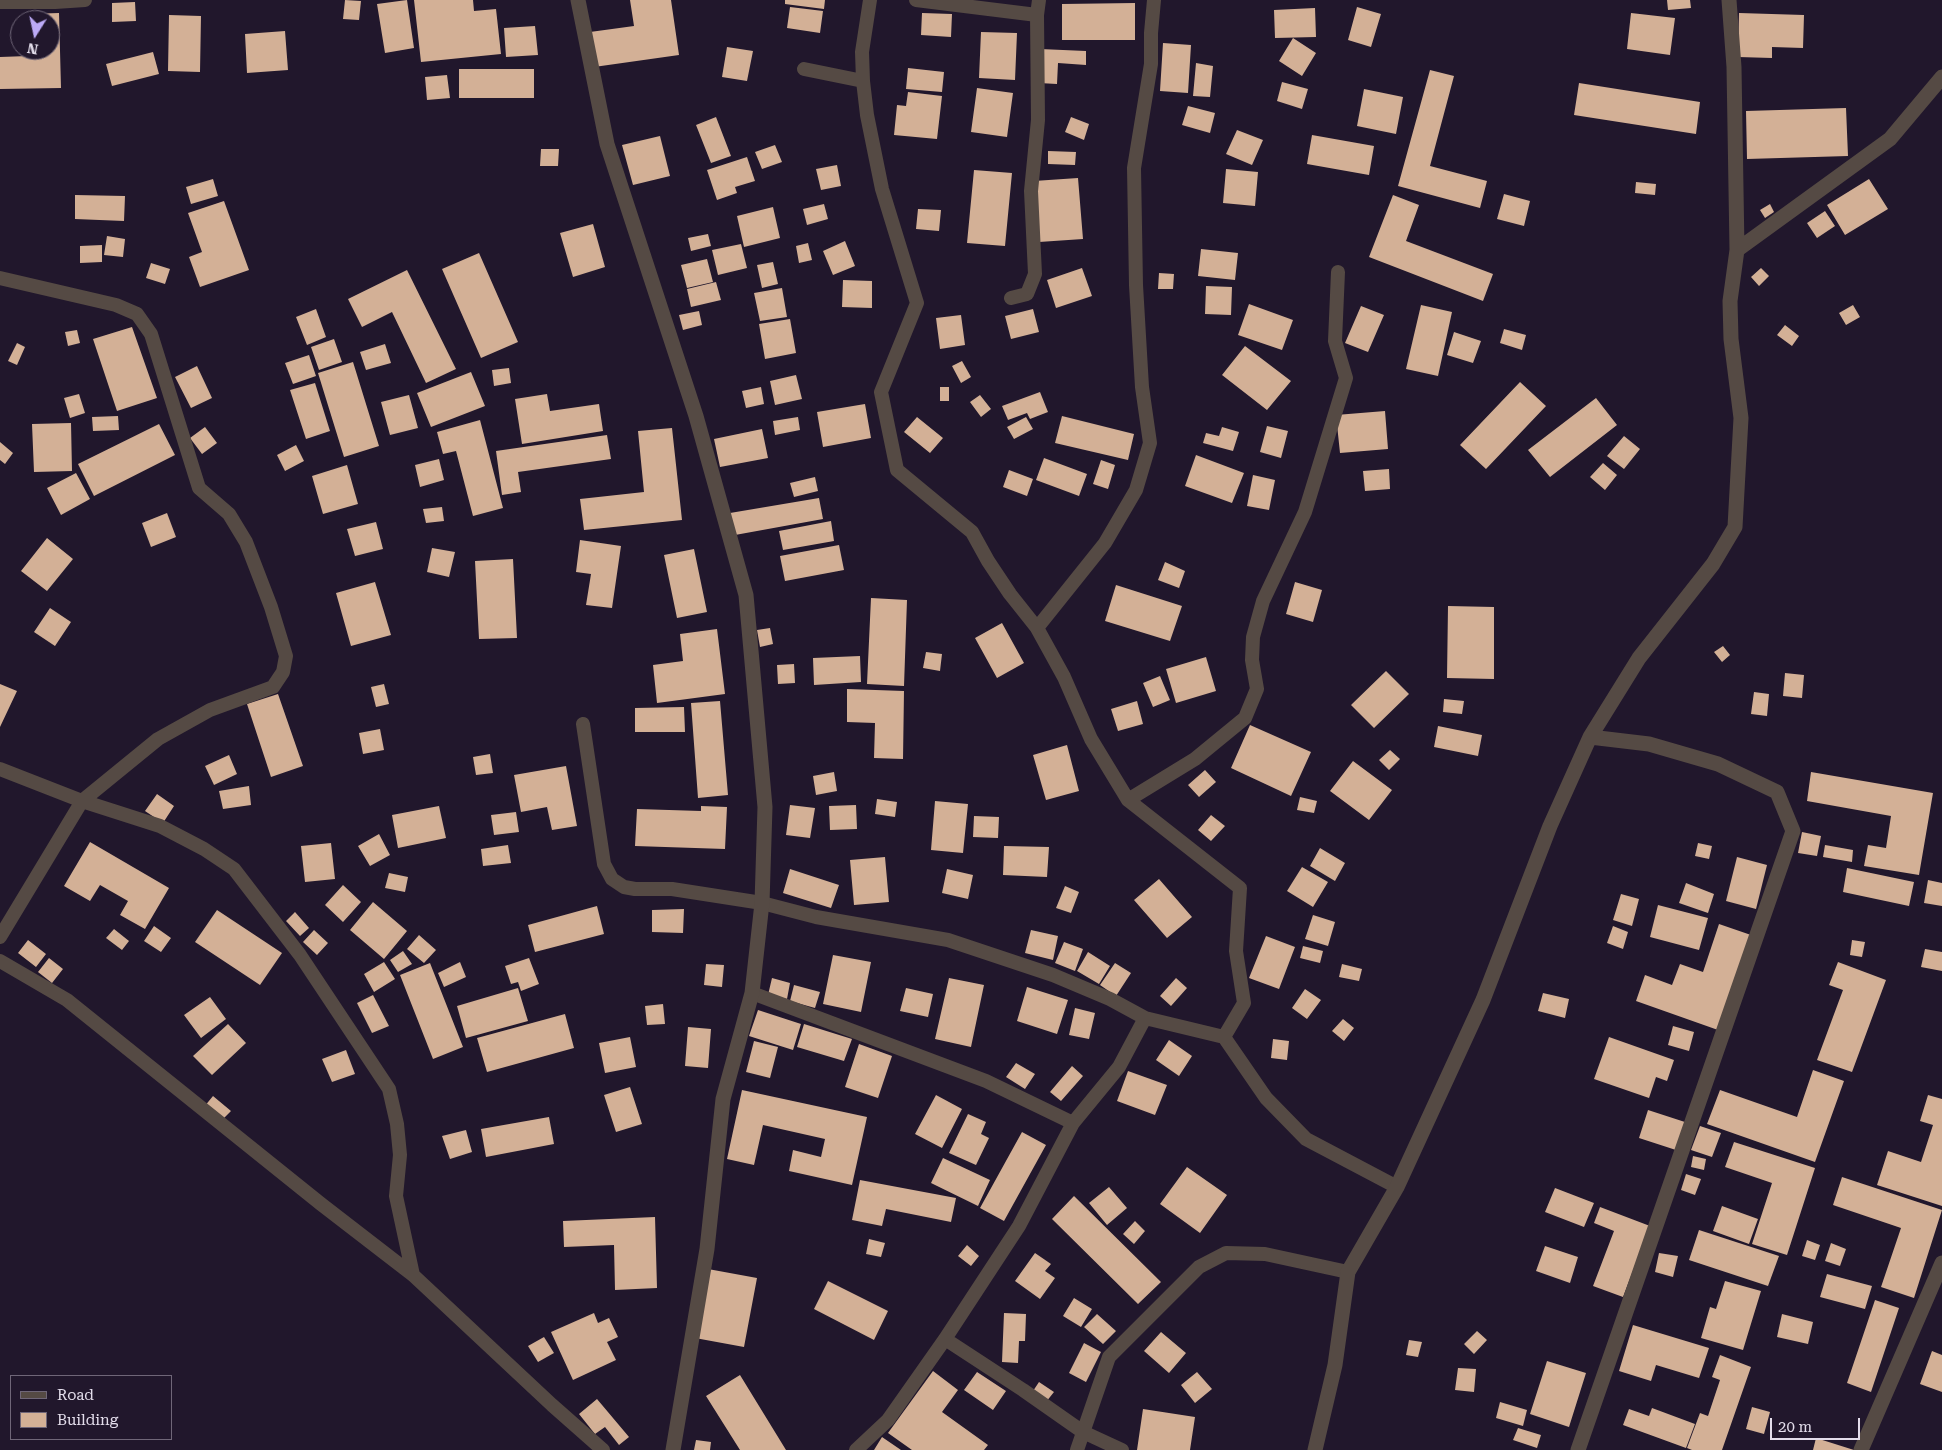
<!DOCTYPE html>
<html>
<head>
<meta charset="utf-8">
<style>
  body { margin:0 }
  #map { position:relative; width:1942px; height:1450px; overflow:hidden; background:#21172c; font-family:"Roboto Serif",serif }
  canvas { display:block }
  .legend { position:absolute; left:10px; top:1375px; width:162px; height:65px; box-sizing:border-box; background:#21172c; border:1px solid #6f6678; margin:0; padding:6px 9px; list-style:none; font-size:15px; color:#e3ddeb }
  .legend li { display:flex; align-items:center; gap:10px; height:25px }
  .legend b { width:25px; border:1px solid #6f6678 }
  .north { position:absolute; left:10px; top:10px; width:50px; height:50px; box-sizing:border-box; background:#21172c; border:1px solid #6f6678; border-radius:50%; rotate:190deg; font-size:14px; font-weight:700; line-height:20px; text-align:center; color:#e3ddeb }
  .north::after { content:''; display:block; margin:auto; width:18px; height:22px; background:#bcaaf6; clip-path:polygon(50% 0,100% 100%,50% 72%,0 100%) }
  .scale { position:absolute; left:1770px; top:1418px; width:90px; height:22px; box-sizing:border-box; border:2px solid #e3ddeb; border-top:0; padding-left:6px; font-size:15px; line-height:18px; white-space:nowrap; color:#e3ddeb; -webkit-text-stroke:4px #21172c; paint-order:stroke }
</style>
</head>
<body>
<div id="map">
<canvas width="1942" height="1450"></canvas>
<ul class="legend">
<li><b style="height:6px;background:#554a44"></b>Road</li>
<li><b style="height:14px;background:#d3b096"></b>Building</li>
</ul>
<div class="north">N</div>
<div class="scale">20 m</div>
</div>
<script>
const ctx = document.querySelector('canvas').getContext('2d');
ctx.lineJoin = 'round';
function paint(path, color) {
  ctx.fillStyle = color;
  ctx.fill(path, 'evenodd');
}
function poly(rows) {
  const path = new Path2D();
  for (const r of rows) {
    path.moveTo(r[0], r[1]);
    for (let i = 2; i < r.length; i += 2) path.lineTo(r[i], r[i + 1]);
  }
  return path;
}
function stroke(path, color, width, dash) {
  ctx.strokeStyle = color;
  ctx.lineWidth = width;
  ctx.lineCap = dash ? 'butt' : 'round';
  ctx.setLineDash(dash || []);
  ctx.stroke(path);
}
const building = poly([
  [345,0,361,1,359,20,343,19],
  [407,0,414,48,385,53,377,4],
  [414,0,473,0,474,11,496,9,501,54,421,62],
  [630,0,671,0,679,55,594,67,590,32,634,26],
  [785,0,825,0,824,9,785,4],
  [1667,0,1690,0,1691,8,1668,10],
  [135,2,136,21,112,22,112,3],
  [1135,3,1135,40,1062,40,1062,4],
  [790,7,823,11,820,33,787,28],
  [1357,7,1381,14,1371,47,1348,40],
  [1315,8,1316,37,1275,38,1274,10],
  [59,13,61,88,0,89,0,57,28,56,28,50,50,50,50,20,28,20,28,14],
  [922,13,952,14,951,37,921,35],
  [1631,13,1675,18,1670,55,1627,49],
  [1739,13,1804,15,1803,48,1772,47,1772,58,1738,57],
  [169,15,201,16,200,72,168,71],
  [535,26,538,55,506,57,504,28],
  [285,31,288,70,247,73,245,34],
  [981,32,1017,33,1015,80,979,78],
  [1293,38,1316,53,1302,76,1279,61],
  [1163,43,1191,45,1188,93,1160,91],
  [727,47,753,51,747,81,722,77],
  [1040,49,1086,51,1086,65,1058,63,1057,84,1039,83],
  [153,52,159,74,112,86,106,64],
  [1196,63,1213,66,1210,97,1193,96],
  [908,68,944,72,942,92,906,89],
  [459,69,534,69,534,98,459,98],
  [1430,70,1454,76,1430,166,1487,181,1480,208,1398,186],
  [447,75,450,98,427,100,425,77],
  [1282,82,1308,89,1302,109,1277,101],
  [1579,83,1700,102,1696,134,1574,115],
  [977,88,1013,93,1007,137,971,132],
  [1364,89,1403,97,1396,134,1357,126],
  [908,92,942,96,937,139,894,135,897,105,906,106],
  [1188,106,1215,113,1210,133,1182,125],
  [1846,108,1848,156,1747,159,1746,111],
  [716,117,731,156,711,163,696,125],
  [1071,117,1089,124,1084,140,1065,132],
  [1237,130,1263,140,1252,165,1226,154],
  [1312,135,1374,146,1369,175,1307,164],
  [660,136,670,176,633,185,622,145],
  [775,145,782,162,762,169,755,152],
  [541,149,559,149,558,166,540,166],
  [1048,151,1076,152,1075,165,1048,164],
  [747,157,755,181,735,187,737,193,717,200,707,170],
  [837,165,841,186,821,190,816,169],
  [1226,169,1258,172,1255,206,1223,203],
  [974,170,1012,173,1005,246,967,243],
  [1078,178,1083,239,1039,242,1034,181],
  [213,179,218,196,191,204,186,187],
  [1869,179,1888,209,1845,235,1827,205],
  [1636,182,1656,184,1655,195,1635,193],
  [1504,194,1530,201,1524,226,1497,219],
  [75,195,125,196,124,221,75,219],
  [1393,195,1419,205,1406,241,1493,274,1483,301,1369,257],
  [224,201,249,270,200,287,189,257,202,252,188,213],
  [824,204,828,219,807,225,803,209],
  [1770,204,1774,212,1765,218,1760,210],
  [773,207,780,238,744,247,737,216],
  [918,209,941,210,939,231,916,229],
  [1825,211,1835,226,1817,238,1807,223],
  [593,224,605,267,573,277,560,233],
  [708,234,711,246,691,251,688,238],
  [107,236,125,239,123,257,104,255],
  [845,241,855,266,833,275,823,251],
  [808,243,812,260,799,263,796,246],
  [741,244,747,268,718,275,712,250],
  [102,245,102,262,80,263,80,246],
  [1201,249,1238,253,1235,280,1198,276],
  [479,253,518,342,481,358,442,269],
  [707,259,713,282,687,288,681,265],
  [773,262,778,284,762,288,757,265],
  [151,263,170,269,165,284,146,278],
  [1082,268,1092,296,1056,308,1047,280],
  [1761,268,1769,276,1759,286,1751,277],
  [407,270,456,369,426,383,392,312,362,327,348,299],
  [1159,273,1174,274,1173,289,1158,289],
  [843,280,872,281,872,308,842,307],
  [716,282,721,300,691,307,687,289],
  [1206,286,1232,287,1231,315,1205,314],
  [782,288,787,317,760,321,754,293],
  [1249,304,1293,320,1282,350,1238,335],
  [1421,305,1452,312,1438,376,1406,369],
  [1853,305,1860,317,1846,325,1839,313],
  [1361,306,1384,315,1368,352,1345,343],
  [316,309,326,337,307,345,296,317],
  [1033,309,1039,332,1011,339,1005,316],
  [699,311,702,325,683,330,679,315],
  [961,315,965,345,940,349,936,318],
  [790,319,796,353,765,359,759,324],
  [1785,325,1799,336,1792,346,1777,335],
  [132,327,157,398,117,411,93,339],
  [1504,329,1526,335,1522,350,1500,343],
  [77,330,80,343,68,346,65,332],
  [1454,332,1481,341,1473,363,1447,355],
  [334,339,342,362,319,370,311,347],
  [17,343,25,347,17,365,8,361],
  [385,344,391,363,366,370,360,352],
  [1245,346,1291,381,1267,410,1222,375],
  [309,355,316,376,293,384,285,363],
  [962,361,971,377,961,383,952,366],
  [353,362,379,446,344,457,318,373],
  [197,366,212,398,191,408,175,377],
  [509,368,511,383,494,386,492,370],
  [471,372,485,406,431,427,417,393],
  [796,375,802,399,775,405,770,381],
  [1520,382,1546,406,1486,469,1460,445],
  [315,383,330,431,306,439,290,390],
  [761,387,764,404,746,408,742,391],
  [940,387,949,387,949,401,940,401],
  [1040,392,1048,412,1030,419,1027,413,1008,420,1002,406],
  [79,394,85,413,70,418,64,398],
  [547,394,550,411,599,404,603,431,522,444,515,399],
  [409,395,418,428,390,435,381,402],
  [980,395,991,409,981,417,970,402],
  [1596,398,1617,425,1550,477,1528,450],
  [865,404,871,438,823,447,817,412],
  [1385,411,1388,449,1340,453,1336,415],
  [118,416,119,430,93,431,92,417],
  [1062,416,1134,434,1128,460,1055,443],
  [798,417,800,430,775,435,773,421],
  [917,417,943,438,930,453,904,432],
  [1026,417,1033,429,1014,439,1007,427],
  [480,420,503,508,473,516,456,451,443,454,437,432],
  [71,423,72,471,34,472,32,424],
  [159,424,175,455,94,496,78,464],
  [1267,426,1288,431,1281,458,1260,452],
  [205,427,217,443,202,454,190,438],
  [1222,427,1239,432,1233,451,1203,443,1206,433,1219,436],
  [672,428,682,520,584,530,580,499,644,492,638,431],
  [762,429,768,458,720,467,714,439],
  [607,435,611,459,518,472,521,492,502,495,496,451],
  [1624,436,1640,449,1624,469,1607,456],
  [0,442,13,453,5,464,0,460],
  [296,445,304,461,285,471,277,455],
  [1196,455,1244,473,1232,503,1185,486],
  [1044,458,1087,474,1079,496,1036,480],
  [439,459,444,480,420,487,415,465],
  [1101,460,1115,465,1108,489,1093,484],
  [1603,463,1617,475,1605,490,1590,477],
  [347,465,358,504,323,514,312,476],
  [1389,469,1390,489,1365,491,1363,471],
  [1009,470,1033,479,1027,496,1003,487],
  [76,473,90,499,61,515,47,488],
  [1253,475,1275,480,1269,510,1247,506],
  [815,477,818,491,794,497,790,483],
  [819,498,823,519,735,535,730,513],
  [442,507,444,521,426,523,423,509],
  [167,513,176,537,151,547,142,523],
  [831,521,834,541,783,550,779,531],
  [376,522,383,549,355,556,347,529],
  [47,538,73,559,47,591,21,571],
  [580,540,621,546,612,608,586,605,591,574,576,572],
  [839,545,844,570,785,581,780,556],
  [432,548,455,552,449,577,427,572],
  [694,549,707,612,677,618,664,555],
  [513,559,517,638,479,639,475,561],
  [1165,562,1185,571,1179,588,1158,580],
  [375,582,391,635,351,646,336,593],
  [1295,582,1322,590,1313,622,1286,614],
  [1116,585,1182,606,1170,641,1105,621],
  [871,598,907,600,904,686,867,684],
  [1448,606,1494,607,1494,679,1447,678],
  [50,608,71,622,55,646,34,632],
  [1002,623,1024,663,997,678,975,638],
  [770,628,773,644,760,647,757,630],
  [717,629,725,694,657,703,653,665,683,661,680,634],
  [1723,646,1730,655,1722,662,1714,652],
  [926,652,942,654,940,671,923,668],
  [860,656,861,682,814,685,813,658],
  [1206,657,1216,691,1176,703,1166,669],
  [794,664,795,683,778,684,777,665],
  [1386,671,1409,694,1374,728,1351,705],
  [1785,673,1804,675,1802,698,1783,696],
  [1160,676,1170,700,1153,707,1143,683],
  [0,684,17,691,0,727],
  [384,684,389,704,376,707,371,687],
  [847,689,904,691,903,759,874,758,875,723,847,722],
  [1754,692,1769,694,1767,716,1751,714],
  [278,694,303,766,271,777,247,704],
  [1444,699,1464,701,1462,714,1443,712],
  [720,701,728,795,698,798,691,703],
  [1137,701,1143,724,1118,731,1111,709],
  [684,707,685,732,635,732,635,708],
  [1250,725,1311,752,1291,796,1231,768],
  [1438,726,1482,735,1478,756,1434,747],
  [380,729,384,750,363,754,359,733],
  [1067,745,1079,791,1046,800,1033,755],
  [1390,750,1400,759,1389,770,1379,760],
  [490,754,493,773,476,775,473,757],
  [229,755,237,774,214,785,205,766],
  [1353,761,1392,790,1369,820,1330,791],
  [566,766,577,826,552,830,547,807,521,812,514,775],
  [1205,770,1216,782,1199,797,1188,785],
  [834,772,837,791,816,795,813,776],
  [1811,772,1933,793,1919,875,1864,866,1868,845,1886,848,1891,816,1807,801],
  [249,786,251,805,223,809,219,791],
  [157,794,174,806,163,823,145,811],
  [1300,797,1317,801,1314,813,1297,810],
  [877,799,897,802,895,817,875,814],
  [935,801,968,804,963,853,931,850],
  [790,805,815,808,810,838,786,835],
  [856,805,857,829,830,830,829,806],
  [439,806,446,838,398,848,392,815],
  [701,806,727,807,725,849,635,846,637,809,701,811],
  [516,812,519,832,494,835,491,815],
  [1211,815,1225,826,1211,841,1198,830],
  [974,816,999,817,998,838,973,837],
  [1802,832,1821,836,1817,856,1798,853],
  [379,834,390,855,370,866,358,846],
  [90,842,169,888,145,929,120,915,128,901,100,885,90,901,64,886],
  [331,843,335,879,305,882,301,846],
  [1698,843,1712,846,1709,859,1695,856],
  [508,845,511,863,483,866,481,849],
  [1825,845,1853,850,1852,862,1823,857],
  [1004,846,1049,847,1047,877,1003,875],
  [1320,848,1345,863,1335,881,1310,866],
  [885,857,889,902,854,905,850,860],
  [1737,857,1767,865,1756,909,1726,901],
  [1302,867,1328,882,1313,907,1287,891],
  [1847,868,1914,882,1909,906,1843,892],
  [790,869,839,885,831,908,783,893],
  [947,869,973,875,968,899,942,893],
  [389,873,408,877,405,892,385,888],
  [1159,879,1192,917,1167,938,1134,900],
  [1928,880,1942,883,1942,906,1924,903],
  [1686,883,1714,894,1708,913,1679,903],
  [343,885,361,902,343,922,325,905],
  [1065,886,1079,892,1071,913,1056,908],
  [1621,894,1639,899,1632,926,1613,920],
  [373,902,407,931,384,959,350,930],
  [1658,905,1708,918,1699,950,1650,937],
  [597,906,604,934,535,952,528,925],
  [684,909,683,933,652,932,652,910],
  [217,910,282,953,260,985,195,942],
  [295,912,309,928,300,936,286,921],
  [1313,915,1335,922,1328,946,1305,939],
  [1719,924,1751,935,1718,1030,1636,1001,1645,975,1672,985,1680,964,1703,972],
  [154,926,171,938,161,952,144,941],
  [1613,926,1628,932,1623,949,1607,943],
  [114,929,129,941,122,950,106,938],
  [314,930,328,943,317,955,303,942],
  [1031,930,1058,936,1053,960,1025,953],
  [419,935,436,950,424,963,407,949],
  [1266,936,1295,947,1279,989,1249,978],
  [28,940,46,954,36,967,18,953],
  [1852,940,1865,942,1862,957,1850,955],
  [1064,942,1083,949,1075,971,1055,963],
  [1303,946,1323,951,1320,963,1300,958],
  [1925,949,1942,952,1942,971,1921,967],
  [403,951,412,964,398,972,390,960],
  [1088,952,1110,966,1099,984,1077,971],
  [833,955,871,962,861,1012,823,1004],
  [49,958,63,969,52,983,38,972],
  [529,958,539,984,521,991,518,982,511,984,505,966],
  [384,962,395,979,374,992,364,974],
  [460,962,466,977,444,987,438,973],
  [1838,962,1886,980,1852,1072,1817,1060,1843,990,1829,985],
  [430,963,463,1047,433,1059,400,975],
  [1115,963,1131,973,1116,996,1100,985],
  [706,964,724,965,722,987,704,985],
  [1342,964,1362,969,1359,981,1339,977],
  [772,978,790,983,787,999,768,995],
  [949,978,984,985,971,1047,935,1039],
  [1176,978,1187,988,1171,1006,1160,996],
  [794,985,820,992,815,1008,790,1001],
  [1027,987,1068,1000,1057,1034,1017,1021],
  [518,988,528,1021,466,1038,457,1006],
  [906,988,933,994,928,1017,900,1011],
  [1305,989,1321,1000,1307,1019,1292,1008],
  [1543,993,1569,999,1565,1018,1538,1011],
  [373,995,389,1026,372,1033,357,1003],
  [210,997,226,1019,201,1038,184,1015],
  [663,1004,665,1024,647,1025,645,1006],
  [1075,1008,1095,1013,1089,1039,1069,1035],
  [758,1010,801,1024,793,1050,749,1036],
  [565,1014,574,1048,487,1072,477,1038],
  [1343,1019,1354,1028,1344,1041,1332,1031],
  [228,1024,246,1043,212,1075,193,1056],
  [804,1024,852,1039,844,1061,797,1047],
  [1673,1026,1694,1032,1689,1051,1668,1045],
  [688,1027,711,1029,708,1068,685,1066],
  [630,1037,636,1067,605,1073,599,1043],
  [1609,1037,1674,1060,1667,1081,1656,1077,1649,1098,1594,1079],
  [1273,1039,1289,1041,1287,1060,1271,1058],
  [1169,1040,1192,1056,1179,1076,1156,1060],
  [754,1041,778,1047,770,1078,746,1072],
  [859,1044,892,1056,878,1098,845,1087],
  [346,1050,355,1074,332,1082,322,1059],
  [1016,1063,1035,1074,1025,1089,1006,1077],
  [1072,1066,1083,1076,1061,1101,1050,1092],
  [1813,1070,1844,1081,1815,1162,1707,1124,1720,1090,1797,1117],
  [1128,1071,1167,1085,1155,1115,1117,1101],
  [630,1087,642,1124,616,1132,604,1095],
  [742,1090,867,1117,852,1185,789,1171,793,1150,821,1157,825,1139,763,1125,754,1165,727,1159],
  [936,1095,962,1109,942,1148,915,1134],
  [1928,1095,1942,1099,1942,1206,1877,1185,1888,1151,1921,1162,1933,1125,1920,1121],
  [213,1096,231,1111,220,1122,204,1107],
  [1648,1110,1688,1123,1679,1151,1639,1138],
  [968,1114,986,1122,981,1134,989,1138,976,1165,949,1153],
  [549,1117,554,1144,486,1157,481,1129],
  [1700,1126,1721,1133,1712,1157,1691,1150],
  [466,1130,472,1152,450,1159,442,1136],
  [1022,1132,1046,1145,1004,1221,980,1208],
  [1734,1142,1815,1168,1787,1255,1752,1244,1772,1183,1725,1167],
  [1693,1156,1706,1159,1704,1170,1691,1167],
  [943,1158,990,1180,978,1206,931,1183],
  [1187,1167,1227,1195,1200,1233,1160,1204],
  [1686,1174,1701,1179,1695,1195,1681,1190],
  [1842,1177,1942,1210,1914,1298,1881,1287,1901,1228,1833,1205],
  [860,1180,956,1198,951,1222,886,1209,882,1226,852,1220],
  [1109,1187,1127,1208,1107,1225,1089,1203],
  [1555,1188,1594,1203,1584,1227,1545,1212],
  [1074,1196,1161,1282,1138,1304,1052,1219],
  [1722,1206,1758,1219,1749,1244,1713,1231],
  [1600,1207,1650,1226,1623,1297,1593,1286,1614,1231,1594,1223],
  [655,1217,657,1288,615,1290,614,1245,564,1247,563,1221],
  [1135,1221,1145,1231,1134,1244,1123,1234],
  [1699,1230,1779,1256,1768,1286,1689,1260],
  [869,1239,885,1243,881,1257,866,1254],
  [1807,1240,1820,1245,1815,1260,1802,1256],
  [1831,1243,1846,1249,1840,1266,1825,1261],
  [967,1245,979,1256,971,1266,958,1256],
  [1545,1246,1578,1257,1570,1283,1536,1271],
  [1035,1253,1051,1264,1045,1271,1055,1278,1040,1299,1015,1281],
  [1659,1253,1678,1256,1673,1277,1655,1272],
  [708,1269,757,1278,744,1347,695,1338],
  [1827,1274,1872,1286,1865,1309,1820,1297],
  [828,1281,888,1311,874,1340,814,1309],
  [1725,1281,1761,1291,1743,1350,1701,1338,1710,1307,1716,1309],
  [1074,1298,1092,1309,1081,1327,1063,1316],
  [1875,1300,1899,1308,1871,1392,1847,1383],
  [594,1313,598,1323,609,1318,618,1337,607,1342,616,1360,573,1380,551,1332],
  [1004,1313,1026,1314,1025,1341,1019,1341,1018,1363,1002,1362],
  [1097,1314,1116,1331,1103,1344,1084,1327],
  [1782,1314,1813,1322,1808,1344,1777,1337],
  [1633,1325,1709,1348,1699,1378,1656,1365,1651,1381,1619,1371],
  [1477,1331,1487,1340,1474,1354,1464,1344],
  [1161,1332,1186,1353,1169,1373,1144,1351],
  [544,1337,554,1353,538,1362,528,1346],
  [1409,1340,1422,1342,1418,1357,1406,1355],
  [1084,1343,1101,1352,1086,1382,1069,1373],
  [1932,1351,1942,1355,1942,1392,1920,1384],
  [1720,1355,1751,1367,1722,1450,1692,1450,1687,1448,1700,1413,1708,1416,1720,1380,1712,1377],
  [1547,1361,1586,1373,1569,1427,1530,1414],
  [1458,1368,1476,1369,1474,1392,1455,1390],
  [933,1371,958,1390,942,1412,988,1445,984,1450,912,1450,888,1433],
  [977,1372,1006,1391,993,1410,964,1390],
  [1197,1372,1212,1389,1195,1403,1181,1385],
  [740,1375,786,1450,740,1450,706,1396],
  [1039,1382,1054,1392,1046,1402,1033,1391],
  [597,1399,629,1437,619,1445,605,1427,595,1434,579,1414],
  [1500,1402,1527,1410,1523,1426,1496,1418],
  [1752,1407,1770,1412,1764,1434,1746,1429],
  [1652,1408,1695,1424,1686,1448,1623,1425,1629,1409,1649,1416],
  [1143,1409,1195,1417,1190,1450,1137,1450],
  [1518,1428,1541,1435,1537,1448,1513,1440],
  [882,1437,901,1450,874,1450],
  [1816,1438,1854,1450,1813,1450],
  [696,1440,711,1442,710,1450,694,1450]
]);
const lane = poly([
  [870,0,862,52,863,81,867,115,882,189,917,303,881,392,897,470,972,532,988,561,1010,594,1037,628,1064,677,1091,739,1128,800,1240,888,1236,951,1244,1003,1224,1037],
  [916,0,1037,15],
  [0,2,55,2,85,0],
  [804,69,863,81],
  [0,278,116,305,137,314,151,334,199,488,229,514,246,542,271,607,286,656,283,672,273,687,210,710,158,739,82,801,0,937],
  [1011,298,1027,294,1035,274,1031,191,1038,120,1037,15,1039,0],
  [1037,628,1105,543,1136,490,1150,443,1142,387,1136,285,1134,168,1151,64,1151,33,1154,0],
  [583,724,604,864,612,879,624,887,635,889,672,889,762,903,816,917,948,940,1053,975,1110,999,1145,1018,1224,1037,1266,1098,1306,1139,1397,1187],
  [0,769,82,801,160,826,204,849,234,869,300,955,389,1089,397,1124,400,1155,396,1196,413,1275],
  [1128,800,1195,759,1245,718,1257,689,1252,660,1253,637,1263,601,1305,512,1346,378,1335,341,1338,272],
  [0,961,67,1000,321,1204,413,1275,552,1405,603,1450],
  [752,993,986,1081,1073,1123],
  [945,1339,1023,1390,1083,1432,1122,1450],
  [856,1450,888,1420,945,1339,1019,1226,1073,1123,1119,1067,1145,1018],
  [1077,1450,1109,1357,1199,1267,1226,1253,1265,1254,1348,1272]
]);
const street = poly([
  [578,0,607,144,696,416,746,595,765,807,762,903,752,993,723,1099,707,1249,673,1450],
  [1729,0,1734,67,1737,250],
  [1315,1450,1335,1365,1348,1272,1397,1187,1483,1000,1550,826,1590,737,1639,658,1713,564,1735,527,1741,418,1731,339,1730,301,1737,250,1890,139,1942,77],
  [1578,1450,1793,831,1777,792,1718,764,1649,744,1590,737],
  [1861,1450,1942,1263]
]);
paint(building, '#d3b096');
stroke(lane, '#554a44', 14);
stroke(street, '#554a44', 15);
</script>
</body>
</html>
